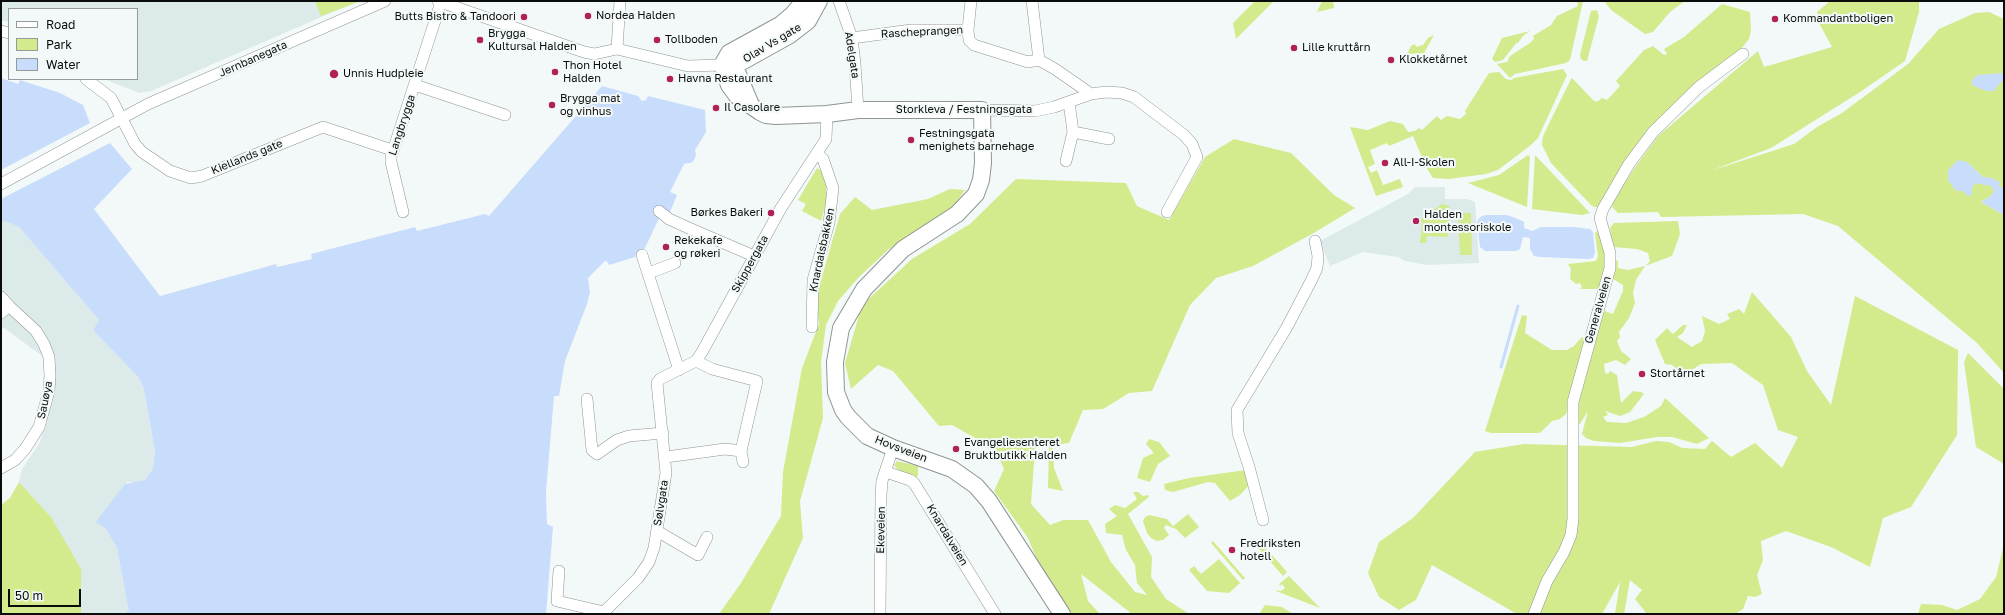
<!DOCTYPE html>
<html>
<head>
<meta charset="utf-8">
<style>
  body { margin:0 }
  #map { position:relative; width:2005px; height:615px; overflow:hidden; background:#f3f9f8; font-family:"Golos Text",sans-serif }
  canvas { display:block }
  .frame { position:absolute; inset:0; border:2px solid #0a0c0c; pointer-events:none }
  .legend { position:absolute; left:8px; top:8px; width:130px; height:72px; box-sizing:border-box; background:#f3f9f8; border:1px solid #969a9a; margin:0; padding:5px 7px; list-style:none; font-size:12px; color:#0a0c0c }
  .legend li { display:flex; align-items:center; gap:8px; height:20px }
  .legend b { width:20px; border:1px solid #969a9a }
  .scale { position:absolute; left:8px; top:589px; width:73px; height:18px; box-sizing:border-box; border:2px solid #0a0c0c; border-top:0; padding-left:5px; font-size:12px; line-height:14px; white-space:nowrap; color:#0a0c0c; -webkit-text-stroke:3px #f3f9f8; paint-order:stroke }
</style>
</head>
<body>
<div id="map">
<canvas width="2005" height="615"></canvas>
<div class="frame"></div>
<ul class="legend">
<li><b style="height:5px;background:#fff"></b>Road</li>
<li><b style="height:11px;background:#d3ea8d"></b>Park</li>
<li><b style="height:11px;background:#c8dcfc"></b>Water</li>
</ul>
<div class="scale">50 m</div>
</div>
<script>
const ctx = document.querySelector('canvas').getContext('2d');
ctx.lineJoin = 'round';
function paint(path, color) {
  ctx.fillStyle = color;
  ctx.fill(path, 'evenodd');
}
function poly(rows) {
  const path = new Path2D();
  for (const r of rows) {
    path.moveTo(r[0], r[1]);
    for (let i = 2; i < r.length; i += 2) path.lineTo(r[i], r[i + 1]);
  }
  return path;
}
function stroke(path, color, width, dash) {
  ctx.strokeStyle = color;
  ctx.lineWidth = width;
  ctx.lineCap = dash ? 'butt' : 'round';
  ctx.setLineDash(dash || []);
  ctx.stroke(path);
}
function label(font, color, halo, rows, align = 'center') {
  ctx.font = font + ' "Golos Text",sans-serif';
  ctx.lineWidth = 4;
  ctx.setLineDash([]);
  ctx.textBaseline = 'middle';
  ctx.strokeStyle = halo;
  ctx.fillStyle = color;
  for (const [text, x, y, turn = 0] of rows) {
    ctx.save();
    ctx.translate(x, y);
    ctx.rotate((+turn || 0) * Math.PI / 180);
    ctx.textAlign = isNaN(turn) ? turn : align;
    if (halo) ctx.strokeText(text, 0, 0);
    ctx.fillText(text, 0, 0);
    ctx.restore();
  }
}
const built = poly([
  [1,1,358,1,151,91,139,93,104,79,137,79,137,9,9,9,9,22,1,20],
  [1415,187,1445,187,1445,199,1467,199,1475,202,1479,263,1427,265,1405,261,1398,257,1363,252,1330,266,1320,241,1408,194],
  [1,221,8,221,19,227,99,320,93,330,138,377,144,389,155,451,153,469,145,480,137,482,127,482,105,528,117,548,127,602,129,611,127,611,127,614,81,614,51,517,19,482,22,469,39,444,47,422,45,358,4,328,1,329]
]);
const green = poly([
  [315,1,361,1,321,16],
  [1255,1,1274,1,1236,39,1233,23],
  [1322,1,1333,1,1334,8,1317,12],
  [1577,1,1583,1,1570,60,1566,63,1515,74,1510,78,1497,64,1507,62,1510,56,1530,43,1534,39,1533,36,1551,25,1557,16,1578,6],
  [1604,1,1685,1,1670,12,1653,32,1645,34,1611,10],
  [1830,1,1919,1,1919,12,1905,61,1860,92,1771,148,1710,171,1794,144,1817,127,1842,113,1908,64,1939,29,1975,13,1989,12,2004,19,2004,188,1999,187,1991,178,1983,177,1967,162,1972,188,1975,183,1986,184,1991,186,1994,191,1991,196,1981,202,2004,215,2004,373,1977,343,1838,226,1803,214,1661,217,1658,212,1618,213,1612,207,1614,199,1636,166,1658,136,1758,51,1764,67,1832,47,1819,23,1817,12],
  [1722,4,1750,12,1751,31,1749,39,1737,54,1686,97,1599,208,1592,206,1551,163,1542,145,1543,136,1571,79,1572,78,1593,100,1597,102,1602,98,1607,100,1620,86,1616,81,1644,50,1653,46,1664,55,1667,54,1664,49,1684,37],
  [1597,10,1599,16,1587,61,1584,61,1581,59,1580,55,1591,11],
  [1530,31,1523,36,1517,44,1517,42,1503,60,1495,62,1492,59,1502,38],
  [1434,35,1424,53,1407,54,1411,46,1415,44,1416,47,1423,45,1428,38],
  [1563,69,1567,75,1538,138,1531,145,1498,170,1486,174,1449,179,1433,178,1426,167,1413,136,1389,146,1387,143,1370,150,1375,164,1368,167,1371,173,1377,170,1383,185,1400,179,1403,187,1376,196,1350,127,1368,130,1390,121,1403,124,1408,132,1415,131,1419,128,1422,130,1437,116,1441,120,1447,116,1460,119,1466,114,1465,111,1489,73,1499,72,1506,79,1511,80,1514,78],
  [1234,139,1291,153,1334,195,1355,208,1312,234,1253,266,1216,278,1190,305,1152,391,1129,393,1103,409,1083,410,1069,443,1053,445,1054,468,1063,491,1048,488,1049,446,1035,448,1031,504,1050,525,1063,520,1088,520,1111,562,1135,592,1147,595,1137,583,1135,565,1126,550,1122,535,1106,533,1105,524,1117,516,1109,509,1115,505,1125,508,1137,499,1133,492,1138,492,1143,496,1148,495,1149,497,1128,514,1152,557,1151,577,1166,599,1189,614,1132,614,1081,574,1088,601,1100,614,1072,614,1043,574,1028,538,994,491,1004,469,998,456,984,443,952,425,939,426,893,371,878,365,851,389,845,363,862,305,912,259,970,224,1016,179,1126,183,1137,206,1169,220,1205,157],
  [1528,155,1530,157,1527,207,1468,183,1499,175],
  [1535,155,1590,213,1582,215,1532,209],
  [817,168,822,171,826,185,826,203,821,221,802,211,806,204,798,200],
  [950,189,965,190,953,207,889,249,859,277,838,301,826,325,821,362,823,418,800,501,803,538,769,614,719,614,741,583,781,516,783,472,802,368,819,324,817,309,819,287,840,214,855,197,872,210,928,199],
  [1442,204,1449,206,1448,237,1427,236,1426,243,1420,243,1422,223,1420,220],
  [1458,213,1471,213,1472,255,1460,255],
  [1678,221,1680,234,1672,256,1645,266,1636,280,1633,293,1635,303,1629,318,1619,332,1620,337,1617,341,1621,351,1631,359,1625,365,1616,360,1604,364,1605,373,1608,374,1610,371,1617,375,1621,403,1633,391,1641,392,1644,394,1630,412,1620,416,1605,411,1608,415,1603,417,1607,422,1626,423,1644,417,1661,406,1665,398,1709,438,1697,444,1672,437,1657,437,1620,443,1594,441,1586,438,1582,434,1588,411,1580,424,1577,424,1577,402,1601,313,1605,311,1613,314,1623,291,1623,285,1613,279,1614,259,1618,261,1618,268,1628,270,1645,266,1650,261,1648,253,1637,249,1613,247,1610,228,1614,223],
  [1599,230,1605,253,1606,271,1599,289,1580,289,1582,287,1580,283,1576,284,1570,279,1571,269,1568,264,1596,261,1598,256,1595,233],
  [1752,292,1791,337,1807,371,1831,405,1855,296,1958,350,1957,435,1911,507,1883,518,1870,567,1831,547,1786,531,1761,541,1763,560,1757,575,1762,594,1755,597,1748,596,1743,609,1735,614,1647,614,1635,599,1642,590,1630,580,1624,614,1615,614,1620,582,1602,614,1517,614,1432,565,1416,600,1399,610,1379,597,1368,573,1379,542,1413,518,1475,452,1524,444,1632,447,1656,441,1669,442,1682,448,1705,449,1712,441,1731,457,1755,443,1782,468,1798,437,1778,430,1763,385,1732,363,1701,364,1684,375,1672,365,1665,364,1655,340,1667,328,1673,334,1683,325,1687,325,1683,333,1677,337,1692,347,1702,341,1705,331,1702,316,1719,324,1730,319,1727,314,1739,309,1744,314],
  [1522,315,1527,316,1525,333,1552,350,1567,350,1574,346,1582,337,1585,339,1566,414,1560,419,1552,421,1540,433,1491,433,1485,431],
  [1968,353,2004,389,2004,464,1976,447,1964,362],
  [1149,439,1159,442,1170,456,1158,464,1150,482,1137,478,1143,458,1154,453,1146,444],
  [897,461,918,466,918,476,915,478,897,469,894,465],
  [1246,470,1251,483,1240,495,1230,501,1215,483,1208,482,1173,492,1165,490,1164,484,1189,478],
  [19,482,51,517,81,569,81,614,1,614,1,505,10,498],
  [1188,514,1199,527,1185,538,1176,529,1166,525,1164,528,1169,535,1163,540,1157,541,1151,538,1147,533,1143,521,1145,517,1149,515,1167,519,1173,526],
  [1259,540,1287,572,1283,576,1255,544],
  [1213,541,1245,578,1243,580,1211,543],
  [2004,545,2004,614,1918,614,1921,604,1942,605,1957,610,1980,599,1996,577],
  [1219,559,1240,583,1229,593,1207,591,1189,570,1194,566,1201,574],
  [1289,576,1320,608,1276,591,1276,590,1281,591,1285,588,1282,584,1280,586,1279,584],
  [1265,605,1282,607,1293,614,1259,614]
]);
const water = poly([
  [2004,73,2004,81,2001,82,1994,91,1986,91,1972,85,1972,80,1977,75],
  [1,78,18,84,20,80,60,93,83,105,90,123,1,170],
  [602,86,638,96,642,101,646,100,648,96,705,110,706,132,695,150,696,155,693,162,684,164,670,192,677,195,670,212,663,210,645,248,635,257,609,265,606,260,588,278,590,292,587,304,565,361,559,396,554,396,546,492,547,524,553,527,546,614,127,614,127,611,129,611,127,602,117,548,105,528,96,522,125,484,145,480,153,469,155,451,144,389,138,377,93,330,99,320,19,227,8,222,1,221,1,199,110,143,132,169,94,209,160,296,276,264,277,267,312,259,311,254,415,227,417,231,485,214,489,216],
  [1958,160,1967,162,1983,177,1991,178,2000,182,1999,187,2004,188,2004,215,1981,202,1991,196,1994,191,1991,186,1975,183,1972,188,1972,195,1968,196,1963,191,1956,191,1948,180,1948,170],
  [1486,215,1507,215,1518,219,1524,222,1524,228,1532,231,1541,227,1574,227,1590,229,1593,232,1595,253,1593,258,1588,259,1540,257,1534,256,1530,249,1530,238,1523,237,1520,249,1516,251,1485,251,1480,247,1477,222,1480,217]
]);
const stream = poly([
  [1501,367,1518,306]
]);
const street = poly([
  [438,1,584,52,594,54,617,49],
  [839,1,852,38,855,64,858,110],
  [971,1,968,30,969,40,974,45,1028,62,1039,60,1055,69,1091,94],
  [1032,1,1039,60],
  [1,31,9,33],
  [852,38,911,30,968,30],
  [617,49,688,66,722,65],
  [617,49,620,1],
  [86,79,111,98,135,144,142,152,170,171,191,178,202,176,323,127,392,150],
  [415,85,505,115],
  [982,110,1035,111,1054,107,1091,94,1106,92,1122,93,1134,97,1184,135,1192,144,1197,157,1167,212],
  [1073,132,1109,139],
  [1066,161,1073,132,1069,102],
  [1,184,148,104,385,1],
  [659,211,669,219,691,229,754,256],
  [403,212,391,162,391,157,441,2],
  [642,255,679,370],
  [649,273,675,263],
  [1,297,9,306,1,313],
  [812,327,813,280,829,223,833,188,823,159,817,153],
  [696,361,712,369,757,381,741,451,743,462],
  [587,399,592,450,597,454,617,440,629,436,663,433],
  [666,457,725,449,741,451],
  [1,468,15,460,25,449,39,427,49,391,50,376,49,357,44,344,36,331,9,306],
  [886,472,910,480,914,483,995,614],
  [1263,520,1249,467,1238,433,1237,410,1287,327,1312,279,1317,268,1318,256,1315,241],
  [657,531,698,555,707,537],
  [559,571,557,601,604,612],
  [602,614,638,578,649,562,654,548,666,473,657,383,660,379,696,361,702,352,781,208,826,139,827,114],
  [880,614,881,495,882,481,893,448],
  [1534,614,1547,581,1564,552,1571,535,1573,519,1573,402,1610,268,1610,253,1600,218,1603,209,1629,164,1653,132,1699,87,1743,54]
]);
const secondary = poly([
  [722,65,729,85,737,96,760,112,766,115,776,116,827,114,858,110,982,110,983,163,981,180,976,194,957,214,903,249,864,289,841,328,835,362,836,392,843,410,848,417,867,436,893,448,952,469,976,486,989,501,1062,614],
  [722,65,738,64,790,35,808,21,819,1],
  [722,65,729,53,780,25,793,14,804,1],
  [722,65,738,74,751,105]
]);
const markers = [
  [588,16,4,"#b02157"],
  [524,17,4,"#b02157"],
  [1775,19,4,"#b02157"],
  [480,40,4,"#b02157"],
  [657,40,4,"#b02157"],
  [1294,48,4,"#b02157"],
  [1391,60,4,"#b02157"],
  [555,72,4,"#b02157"],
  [334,74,5,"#b02157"],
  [670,79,4,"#b02157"],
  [552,105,4,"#b02157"],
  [716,108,4,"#b02157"],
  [911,140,4,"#b02157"],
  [1385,163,4,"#b02157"],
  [771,213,4,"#b02157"],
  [1416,221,4,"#b02157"],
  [666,247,4,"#b02157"],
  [1642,374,4,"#b02157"],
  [956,449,4,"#b02157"],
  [1232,550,4,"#b02157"]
];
const poiNames = [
  ["Nordea Halden",596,16],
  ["Butts Bistro & Tandoori",516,17,"right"],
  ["Kommandantboligen",1783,19],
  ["Brygga",488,34],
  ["Kultursal Halden",488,47],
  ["Tollboden",665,40],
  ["Lille kruttårn",1302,48],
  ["Klokketårnet",1399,60],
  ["Thon Hotel",563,66],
  ["Halden",563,79],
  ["Unnis Hudpleie",343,74],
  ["Havna Restaurant",678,79],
  ["Brygga mat",560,99],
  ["og vinhus",560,112],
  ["Il Casolare",724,108],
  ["Festningsgata",919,134],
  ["menighets barnehage",919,147],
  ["All-I-Skolen",1393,163],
  ["Børkes Bakeri",763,213,"right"],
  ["Halden",1424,215],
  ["montessoriskole",1424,228],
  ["Rekekafe",674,241],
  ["og røkeri",674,254],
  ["Stortårnet",1650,374],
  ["Evangeliesenteret",964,443],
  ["Bruktbutikk Halden",964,456],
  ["Fredriksten",1240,544],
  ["hotell",1240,557]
];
const streetNames = [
  ["Rascheprangen",922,32,-3],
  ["Olav Vs gate",772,43,-31],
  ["Adelgata",852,55,81],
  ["Jernbanegata",253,59,-24],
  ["Storkleva / Festningsgata",964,110],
  ["Langbrygga",402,125,-72],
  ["Kiellands gate",247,157,-22],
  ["Knardalsbakken",822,250,-78],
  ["Skippergata",750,264,-61],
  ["Generalveien",1598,310,-74],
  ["Sauøya",45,400,-78],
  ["Hovsveien",901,449,21],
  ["Sølvgata",661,503,-81],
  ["Ekeveien",881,530,-89],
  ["Knardalveien",947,535,59]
];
paint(built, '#dcebe9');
paint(green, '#d3ea8d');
paint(water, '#c8dcfc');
stroke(stream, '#c8dcfc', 3);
stroke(street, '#8f9493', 12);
stroke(secondary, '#8f9493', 18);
stroke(street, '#fff', 11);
stroke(secondary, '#fff', 16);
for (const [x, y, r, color] of markers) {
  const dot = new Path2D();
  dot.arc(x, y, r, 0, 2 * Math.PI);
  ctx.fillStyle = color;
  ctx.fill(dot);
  stroke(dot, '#f3f9f8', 1.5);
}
label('11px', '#0a0c0c', '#f3f9f8', poiNames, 'left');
label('11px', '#0a0c0c', '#f3f9f8', streetNames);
</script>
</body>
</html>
